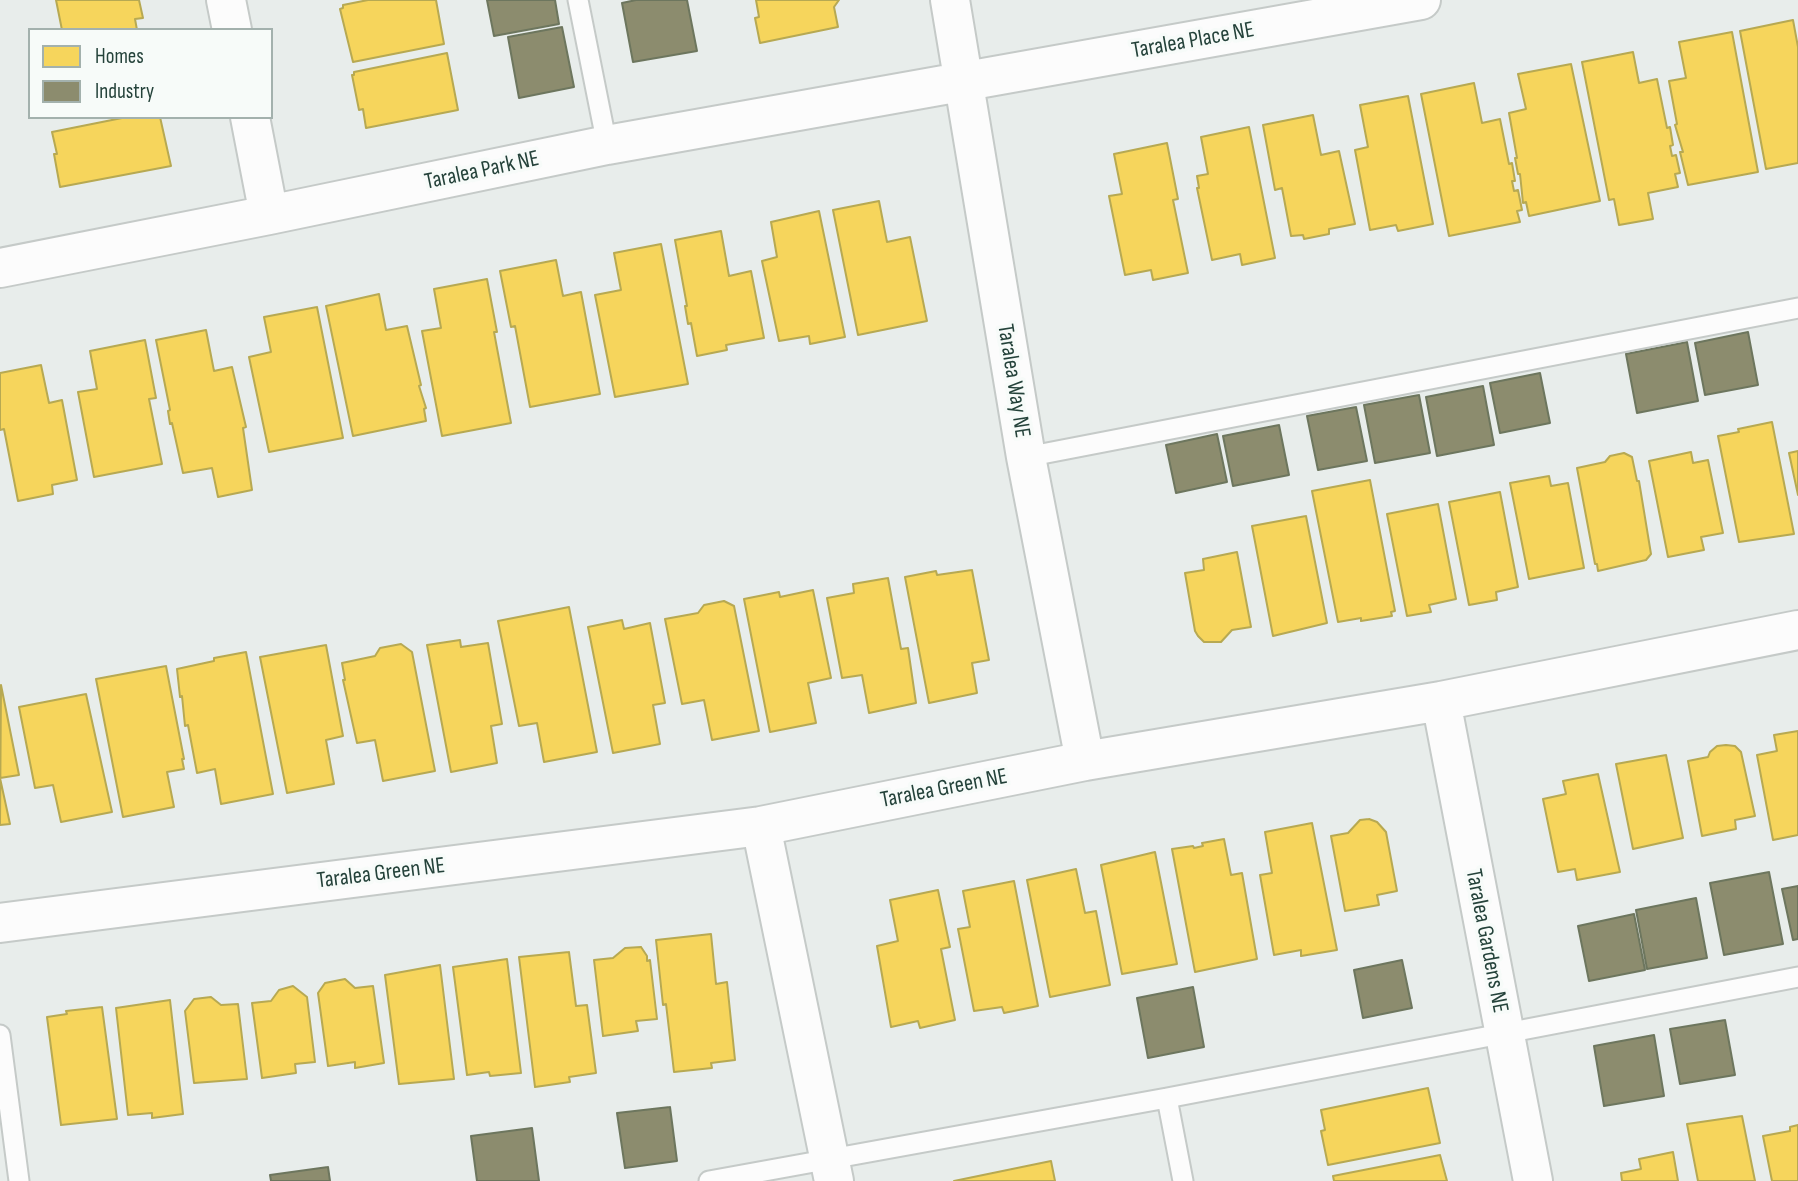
<!DOCTYPE html>
<html>
<head>
<meta charset="utf-8">
<style>
  body { margin:0 }
  #map { position:relative; width:1798px; height:1181px; overflow:hidden; background:#e8edeb; font-family:"Sofia Sans Condensed",sans-serif }
  canvas { display:block }
  .legend { position:absolute; left:28px; top:28px; width:245px; height:91px; box-sizing:border-box; background:#f7fbf9; border:2px solid #a3b1ad; margin:0; padding:9px 12px; list-style:none; font-size:21px; color:#24423a }
  .legend li { display:flex; align-items:center; gap:14px; height:35px }
  .legend b { width:35px; border:2px solid #a3b1ad }
</style>
</head>
<body>
<div id="map">
<canvas width="1798" height="1181"></canvas>
<ul class="legend">
<li><b style="height:19px;background:#f6d55c"></b>Homes</li>
<li><b style="height:19px;background:#8c8c6e"></b>Industry</li>
</ul>
</div>
<script>
const ctx = document.querySelector('canvas').getContext('2d');
ctx.lineJoin = 'round';
function paint(path, color) {
  ctx.fillStyle = color;
  ctx.fill(path, 'evenodd');
}
function poly(rows) {
  const path = new Path2D();
  for (const r of rows) {
    path.moveTo(r[0], r[1]);
    for (let i = 2; i < r.length; i += 2) path.lineTo(r[i], r[i + 1]);
  }
  return path;
}
function stroke(path, color, width, dash) {
  ctx.strokeStyle = color;
  ctx.lineWidth = width;
  ctx.lineCap = dash ? 'butt' : 'round';
  ctx.setLineDash(dash || []);
  ctx.stroke(path);
}
function label(font, color, halo, rows, align = 'center') {
  ctx.font = font + ' "Sofia Sans Condensed",sans-serif';
  ctx.lineWidth = 7;
  ctx.setLineDash([]);
  ctx.textBaseline = 'middle';
  ctx.strokeStyle = halo;
  ctx.fillStyle = color;
  for (const [text, x, y, turn = 0] of rows) {
    ctx.save();
    ctx.translate(x, y);
    ctx.rotate((+turn || 0) * Math.PI / 180);
    ctx.textAlign = isNaN(turn) ? turn : align;
    if (halo) ctx.strokeText(text, 0, 0);
    ctx.fillText(text, 0, 0);
    ctx.restore();
  }
}
const homes = poly([
  [56,0,139,0,143,18,135,19,137,30,62,30,56,0],
  [368,0,436,0,444,44,353,62,340,9,343,8,343,5,368,0],
  [756,0,839,0,834,7,838,27,760,43,755,18,759,17,756,0],
  [1793,20,1798,47,1798,163,1766,169,1740,31,1793,20],
  [1732,32,1758,172,1688,185,1680,152,1683,152,1675,125,1677,124,1669,81,1686,78,1679,42,1732,32],
  [1633,52,1639,83,1657,79,1667,128,1670,127,1673,145,1670,146,1672,156,1676,155,1680,173,1675,174,1678,187,1648,193,1653,219,1619,225,1614,199,1609,200,1582,62,1633,52],
  [447,53,458,110,366,128,363,109,359,110,352,75,354,75,354,72,447,53],
  [1571,64,1600,201,1529,216,1526,202,1523,203,1520,174,1518,174,1515,158,1517,158,1509,113,1526,109,1518,74,1571,64],
  [1474,83,1482,123,1500,119,1509,164,1512,163,1515,181,1512,181,1514,191,1518,190,1522,210,1517,211,1520,222,1449,236,1421,94,1474,83],
  [1408,96,1433,224,1398,231,1396,225,1370,230,1355,150,1368,147,1360,105,1408,96],
  [1313,115,1321,155,1339,151,1355,224,1329,229,1329,234,1304,239,1303,235,1291,236,1282,188,1275,190,1263,125,1313,115],
  [127,117,160,117,171,166,60,187,54,154,57,154,52,132,127,117],
  [1249,127,1275,258,1242,265,1240,254,1212,260,1197,188,1199,188,1197,176,1208,174,1201,137,1249,127],
  [1167,143,1178,199,1173,200,1188,273,1153,280,1151,270,1125,275,1109,196,1122,194,1114,154,1167,143],
  [879,201,887,242,910,237,927,321,858,335,833,210,879,201],
  [819,211,845,337,810,344,809,336,779,341,762,261,777,257,771,222,819,211],
  [721,231,729,276,751,271,764,338,726,345,727,350,697,356,691,323,688,324,685,306,687,306,675,240,721,231],
  [661,244,688,384,615,397,595,295,621,290,614,253,661,244],
  [556,260,563,296,581,292,600,394,530,407,515,326,511,327,500,271,556,260],
  [487,279,497,332,494,332,511,423,442,436,422,331,441,328,434,289,487,279],
  [379,294,386,330,407,326,421,385,419,386,426,408,424,409,426,421,353,436,326,306,379,294],
  [317,307,343,438,269,452,249,357,271,352,264,317,317,307],
  [206,330,214,371,232,367,246,427,243,428,252,490,218,497,212,468,183,473,172,423,170,424,168,411,170,410,156,340,206,330],
  [145,340,156,398,149,399,162,464,94,477,78,392,97,389,90,351,145,340],
  [41,365,49,403,62,400,77,480,52,485,53,494,18,501,4,429,0,430,0,373,41,365],
  [1772,422,1794,534,1739,542,1718,436,1739,432,1738,429,1772,422],
  [1798,451,1798,495,1789,453,1798,451],
  [1691,452,1693,463,1708,460,1723,533,1701,537,1704,550,1668,557,1649,461,1691,452],
  [1624,453,1632,457,1637,481,1639,481,1651,554,1646,560,1598,571,1597,564,1595,564,1577,468,1605,462,1610,456,1624,453],
  [1549,476,1551,486,1568,483,1584,568,1529,579,1510,483,1549,476],
  [1370,480,1395,611,1391,612,1392,616,1361,621,1361,618,1338,622,1312,491,1370,480],
  [1500,492,1518,587,1496,592,1497,600,1469,605,1449,502,1500,492],
  [1438,504,1456,599,1429,605,1431,612,1407,616,1387,514,1438,504],
  [1306,516,1327,623,1273,636,1252,526,1306,516],
  [1237,552,1251,627,1232,630,1221,642,1204,642,1198,636,1195,631,1185,573,1204,570,1203,559,1237,552],
  [972,570,989,660,972,663,977,693,929,703,905,577,936,571,937,575,972,570],
  [888,578,901,649,908,648,916,703,869,713,862,675,842,678,827,598,854,593,853,584,888,578],
  [813,590,831,678,808,683,816,723,770,732,744,599,779,592,780,597,813,590],
  [724,601,734,606,759,731,712,740,704,700,682,704,665,619,698,613,704,605,724,601],
  [569,607,597,752,544,762,537,723,519,726,498,621,569,607],
  [622,620,624,629,650,623,665,703,653,705,660,744,613,753,588,627,622,620],
  [460,640,461,647,488,643,502,724,491,726,497,763,451,772,427,645,460,640],
  [401,644,412,652,435,771,383,781,375,740,357,743,343,680,345,680,342,663,375,656,380,648,401,644],
  [326,645,343,736,326,740,334,784,287,793,260,657,326,645],
  [246,652,273,794,221,804,215,769,197,773,188,725,185,726,182,696,180,697,177,669,214,661,214,658,246,652],
  [166,666,184,759,182,759,184,769,167,772,174,807,123,817,96,679,166,666],
  [1,685,19,775,0,778,10,824,0,825,1,685],
  [86,694,112,812,61,822,53,785,35,788,19,707,86,694],
  [1798,731,1798,835,1773,840,1757,755,1777,751,1774,735,1798,731],
  [1726,745,1735,746,1741,752,1755,816,1735,820,1736,829,1702,836,1688,761,1708,757,1710,752,1717,746,1726,745],
  [1666,755,1683,838,1633,849,1616,764,1666,755],
  [1598,774,1620,872,1577,880,1575,869,1558,872,1543,799,1566,794,1563,781,1598,774],
  [1369,819,1377,822,1386,832,1397,891,1377,895,1379,905,1345,911,1331,836,1348,833,1360,820,1369,819],
  [1312,823,1337,950,1301,956,1301,950,1274,955,1260,875,1272,873,1265,832,1312,823],
  [1224,839,1231,875,1242,873,1257,959,1195,972,1172,849,1193,846,1194,848,1203,846,1202,843,1224,839],
  [1155,852,1177,964,1122,974,1101,865,1155,852],
  [1076,869,1085,913,1096,911,1110,985,1050,997,1027,880,1076,869],
  [1014,881,1038,1006,1004,1013,1002,1007,974,1011,958,929,970,927,963,891,1014,881],
  [938,890,950,947,941,949,955,1020,920,1028,918,1021,891,1027,877,946,898,941,890,900,938,890],
  [711,934,716,984,727,982,735,1060,711,1063,712,1068,674,1072,666,1004,663,1005,656,940,711,934],
  [641,947,647,956,647,961,650,960,657,1019,636,1021,638,1031,603,1036,594,960,613,958,625,948,641,947],
  [569,952,576,1006,587,1005,596,1073,569,1077,570,1082,535,1087,519,957,569,952],
  [507,959,521,1073,490,1076,489,1072,467,1075,453,967,507,959],
  [440,965,454,1079,399,1084,385,975,440,965],
  [345,979,355,988,373,986,384,1063,355,1068,355,1062,328,1066,318,993,325,983,345,979],
  [293,986,307,997,315,1062,295,1064,296,1073,262,1078,252,1003,271,1001,279,990,293,986],
  [211,997,221,1005,238,1004,247,1079,194,1083,185,1011,194,999,211,997],
  [170,1000,183,1114,152,1118,152,1113,128,1115,116,1008,170,1000],
  [102,1007,117,1119,61,1125,47,1017,67,1014,66,1011,102,1007],
  [1428,1088,1440,1143,1328,1165,1321,1131,1325,1130,1321,1110,1428,1088],
  [1742,1116,1755,1181,1698,1181,1687,1124,1742,1116],
  [1798,1125,1798,1181,1772,1181,1763,1136,1790,1131,1790,1127,1798,1125],
  [1673,1152,1678,1181,1622,1181,1621,1173,1641,1169,1639,1159,1673,1152],
  [1440,1155,1447,1181,1334,1181,1333,1176,1440,1155],
  [1051,1161,1055,1181,954,1181,1051,1161]
]);
const industry = poly([
  [487,0,555,0,559,24,494,36,487,0],
  [636,0,687,0,697,51,633,62,622,3,636,0],
  [562,27,574,87,519,98,508,37,562,27],
  [1748,332,1758,385,1705,395,1695,343,1748,332],
  [1687,342,1698,401,1637,413,1626,354,1687,342],
  [1540,373,1550,423,1500,433,1490,383,1540,373],
  [1483,386,1494,445,1437,456,1426,397,1483,386],
  [1419,395,1430,453,1375,463,1364,405,1419,395],
  [1356,407,1367,461,1318,470,1307,416,1356,407],
  [1279,425,1289,475,1233,486,1223,436,1279,425],
  [1217,434,1227,482,1176,493,1166,445,1217,434],
  [1769,872,1783,944,1724,955,1710,883,1769,872],
  [1798,886,1798,939,1793,940,1782,889,1798,886],
  [1696,898,1707,958,1647,969,1636,910,1696,898],
  [1634,914,1645,970,1589,981,1578,926,1634,914],
  [1402,960,1412,1008,1363,1018,1354,970,1402,960],
  [1193,987,1204,1047,1148,1058,1137,998,1193,987],
  [1725,1020,1735,1075,1680,1084,1670,1029,1725,1020],
  [1654,1035,1664,1096,1604,1106,1594,1046,1654,1035],
  [670,1107,677,1161,625,1168,617,1113,670,1107],
  [532,1128,539,1181,477,1181,471,1136,532,1128],
  [328,1167,330,1181,271,1181,270,1175,328,1167]
]);
const service = poly([
  [578,0,607,145],
  [1026,457,1798,308],
  [0,1035,19,1181],
  [1167,1098,1183,1181],
  [709,1181,1167,1098,1798,977]
]);
const minor = poly([
  [226,0,232,30],
  [950,0,1026,457,1085,761],
  [250,117,269,215],
  [0,268,269,215,607,145,1421,0],
  [761,826,1085,761,1441,701],
  [0,923,761,826,834,1181],
  [1533,1181,1441,701,1798,630]
]);
const streetNames = [
  ["Taralea Place NE",1193,41,-10],
  ["Taralea Park NE",482,171,-12],
  ["Taralea Way NE",1013,381,81],
  ["Taralea Green NE",944,789,-11],
  ["Taralea Green NE",381,874,-7],
  ["Taralea Gardens NE",1486,941,79]
];
paint(homes, '#f6d55c');
stroke(homes, '#b7a952', 2);
paint(industry, '#8c8c6e');
stroke(industry, '#6d765e', 2);
stroke(service, '#c5cac8', 23);
stroke(minor, '#c5cac8', 42);
stroke(service, '#fcfcfc', 19);
stroke(minor, '#fcfcfc', 38);
label('23px', '#24423a', '#f7fbf9', streetNames);
</script>
</body>
</html>
